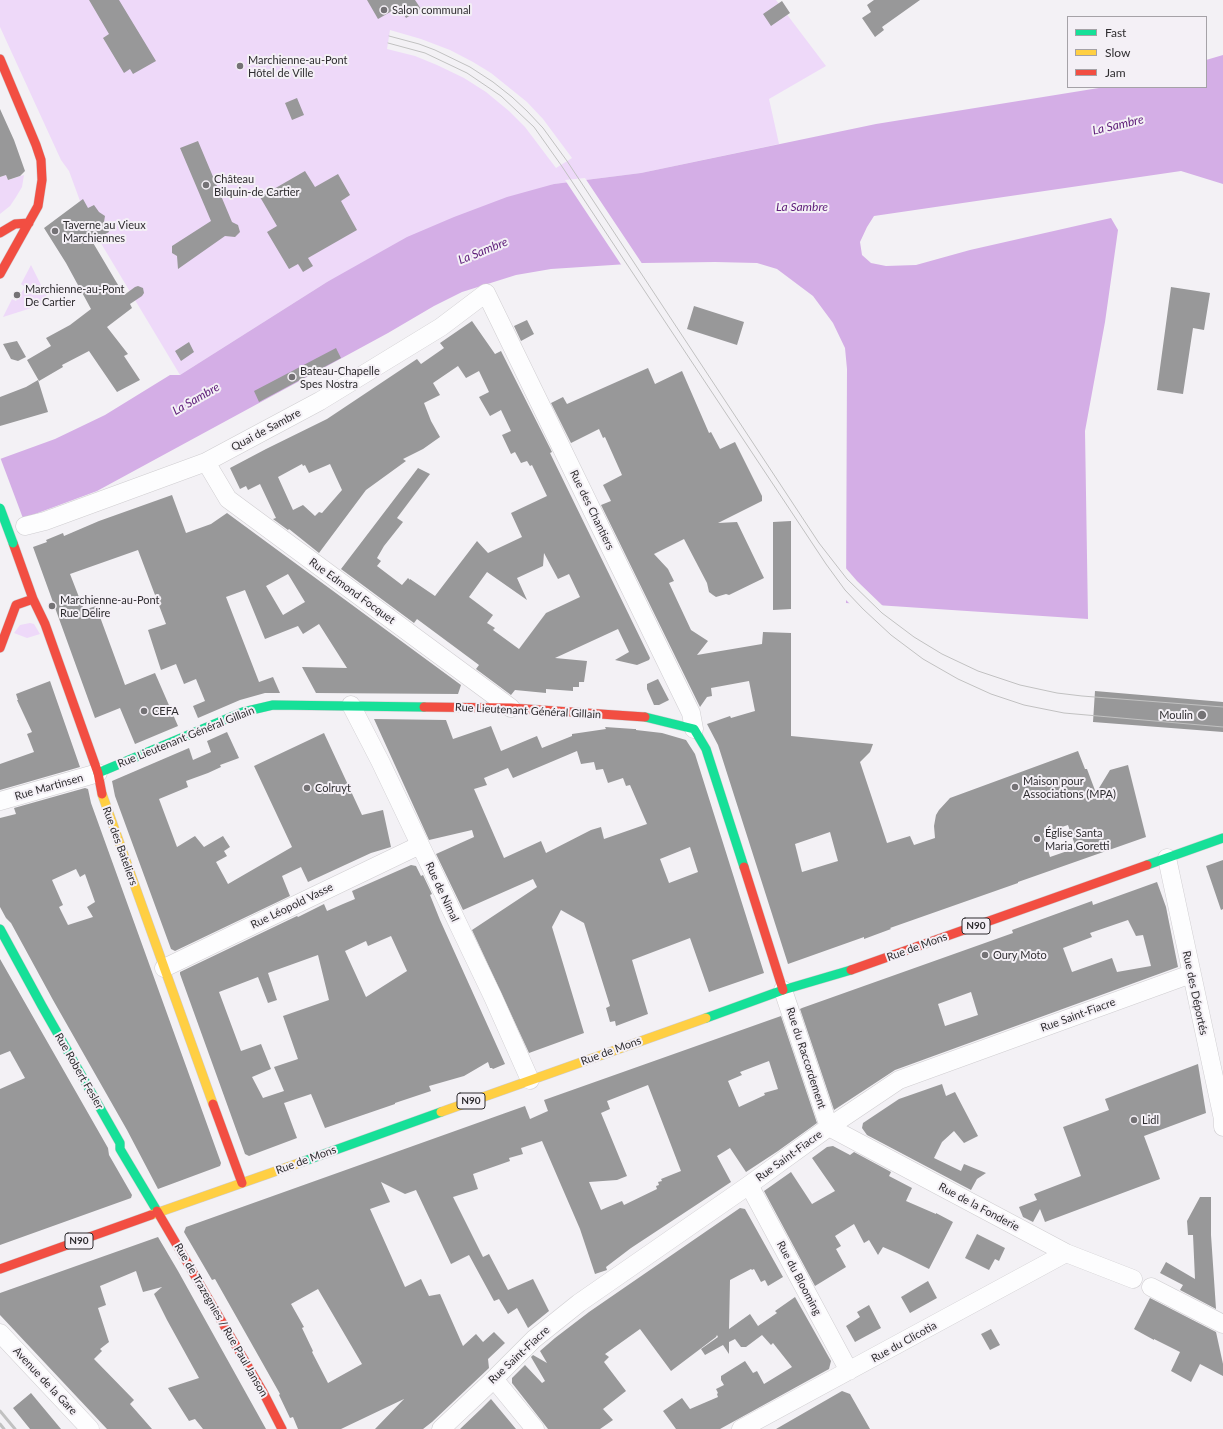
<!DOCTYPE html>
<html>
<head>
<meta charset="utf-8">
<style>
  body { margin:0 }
  #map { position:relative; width:1223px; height:1429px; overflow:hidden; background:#f3f1f5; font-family:Lato,sans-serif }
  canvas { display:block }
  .legend { position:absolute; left:1067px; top:16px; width:140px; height:72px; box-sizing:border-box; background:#f4f0f6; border:1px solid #a5a2a7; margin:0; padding:5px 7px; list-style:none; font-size:12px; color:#2f2d30 }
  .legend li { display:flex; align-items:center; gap:8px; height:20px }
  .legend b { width:20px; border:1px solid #a5a2a7 }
</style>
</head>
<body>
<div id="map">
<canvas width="1223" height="1429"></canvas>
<ul class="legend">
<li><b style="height:5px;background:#16e098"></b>Fast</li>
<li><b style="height:5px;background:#ffcf43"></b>Slow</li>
<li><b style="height:5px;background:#f24e42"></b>Jam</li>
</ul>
</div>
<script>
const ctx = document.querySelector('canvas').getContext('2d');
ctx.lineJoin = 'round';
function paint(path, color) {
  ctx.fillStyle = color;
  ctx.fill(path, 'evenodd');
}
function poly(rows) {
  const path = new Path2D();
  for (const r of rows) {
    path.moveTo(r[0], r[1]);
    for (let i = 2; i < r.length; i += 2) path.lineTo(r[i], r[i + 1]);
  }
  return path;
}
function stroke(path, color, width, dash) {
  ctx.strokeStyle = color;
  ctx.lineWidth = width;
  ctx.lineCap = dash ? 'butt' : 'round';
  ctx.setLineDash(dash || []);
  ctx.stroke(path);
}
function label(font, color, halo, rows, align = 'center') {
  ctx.font = font + ' Lato,sans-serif';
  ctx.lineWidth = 4;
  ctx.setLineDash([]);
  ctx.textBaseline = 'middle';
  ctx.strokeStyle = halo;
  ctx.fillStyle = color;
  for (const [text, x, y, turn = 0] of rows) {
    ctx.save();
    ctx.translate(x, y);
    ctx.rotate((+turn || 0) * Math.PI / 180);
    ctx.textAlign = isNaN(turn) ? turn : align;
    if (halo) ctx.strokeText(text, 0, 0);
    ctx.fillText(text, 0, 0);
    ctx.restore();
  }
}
const green = poly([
  [0,0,776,0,826,66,769,99,779,144,641,173,554,184,327,282,180,375,87,220,69,171,61,160,0,27],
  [390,30,421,39,450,50,473,62,491,73,527,102,543,119,572,158,556,168,525,127,509,111,486,92,464,78,437,65,415,56,387,49],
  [6,175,8,180,24,175,22,187,16,197,10,206,0,214,0,177],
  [31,265,48,299,44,304,3,317,12,299,16,301,25,287,21,284],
  [30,623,34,624,40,634,27,638,14,633,20,625]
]);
const water = poly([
  [1223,55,1223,184,1181,171,874,216,867,227,860,242,862,255,871,263,886,266,916,265,970,250,1111,218,1118,230,1105,322,1085,431,1088,619,846,603,847,369,845,348,833,323,813,296,777,269,757,263,715,262,643,263,551,269,516,275,462,292,434,306,388,333,97,491,0,527,0,459,55,439,105,415,170,375,180,375,327,282,407,237,454,217,507,197,554,184,641,173,876,124,1105,87,1206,87,1206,60]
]);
const pier = poly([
  [585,178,643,265,622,266,565,180],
  [0,457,24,521,0,529],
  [844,566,857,581,884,607,851,605,844,598]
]);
const building = poly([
  [89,0,119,0,156,61,133,74,130,69,124,73,103,38,109,34],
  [367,0,415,0,421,9,406,18,399,7,378,19],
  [874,0,920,0,882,27,884,30,875,37,862,18,871,12,867,5],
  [782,1,790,13,771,26,763,14],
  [297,98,304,115,292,120,285,103],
  [0,109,14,140,25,171,20,176,8,180,6,175,0,177],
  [198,141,232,222,238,225,240,232,235,237,225,236,178,269,177,256,172,253,172,246,211,221,180,148],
  [305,171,315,187,338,174,350,195,341,201,357,230,308,258,313,266,303,272,298,264,289,269,267,232,277,226,260,197],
  [83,199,88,208,94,205,99,212,105,216,104,222,109,232,92,241,124,295,135,287,138,286,143,288,144,293,142,296,130,304,132,308,107,327,128,354,124,356,140,380,117,392,89,351,62,365,63,367,39,381,27,360,51,346,46,338,70,325,91,309,66,263,44,228],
  [1171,287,1210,293,1204,330,1193,328,1183,394,1157,390],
  [694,306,744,322,737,345,687,329],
  [527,320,534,334,521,341,514,326],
  [472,321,495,354,501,351,505,359,552,452,550,453,650,658,649,660,637,665,615,660,629,652,618,629,555,658,587,661,584,682,579,682,579,687,573,687,573,691,546,689,546,693,515,690,511,695,476,669,479,665,417,619,414,623,341,569,418,468,430,474,397,518,403,522,384,546,377,558,381,561,377,566,402,585,408,578,410,580,410,579,435,596,477,541,488,553,522,537,511,513,547,496,532,465,530,466,527,461,521,463,515,452,511,454,502,435,511,431,501,410,490,416,479,397,489,392,479,371,466,378,458,366,433,383,440,395,424,403,431,421,440,437,423,449,403,459,406,461,366,490,319,553,289,529,288,530,273,519,276,518,260,484,248,490,246,486,240,489,230,468,266,449,327,419,417,359,421,364,444,348,440,343],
  [302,464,303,466,305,465,309,473,330,464,342,490,322,513,319,512,315,516,303,505,293,510,278,477],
  [544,553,558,579,569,574,580,597,546,613,519,649,493,630,495,628,487,623,493,615,469,597,487,572,527,600,517,578,543,566],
  [17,341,26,357,18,361,11,359,3,344],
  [189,342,194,352,181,361,175,351],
  [336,348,341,358,259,402,254,391],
  [648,368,655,384,682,371,709,433,711,432,720,449,735,442,762,496,762,501,718,523,737,522,764,578,729,595,726,594,716,597,713,595,709,592,707,583,684,539,654,554,668,569,674,581,669,583,691,630,708,641,697,655,762,644,763,632,791,633,791,736,873,744,870,752,860,762,887,843,910,836,914,845,935,838,934,826,936,815,939,810,950,798,1078,751,1085,769,1087,769,1096,793,1110,770,1128,765,1146,837,1018,882,1018,883,890,928,891,929,864,939,864,937,788,964,718,745,707,724,730,716,731,718,755,711,749,681,711,688,712,696,707,697,700,707,601,505,611,501,603,485,622,475,605,437,603,438,599,429,571,443,551,403,563,397,567,404],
  [1068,825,1076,848,1050,857,1043,833],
  [830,832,838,861,802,872,795,844],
  [38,380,48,412,0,426,0,397,26,387],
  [172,495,186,533,211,524,227,513,461,685,458,694,316,693,302,667,347,668,319,624,303,634,298,626,265,639,245,590,226,597,259,682,273,677,280,693,265,693,240,700,198,718,193,706,205,701,196,679,184,684,176,664,161,670,159,664,148,630,166,624,138,550,70,574,84,610,96,606,125,685,155,673,178,726,135,744,120,708,95,718,33,547,47,542,46,540,63,533,64,536,99,521],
  [288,574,305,602,283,615,266,586],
  [791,521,791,609,773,610,773,522],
  [658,679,669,700,659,705,654,705,647,689,647,684],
  [50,681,80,767,0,790,0,764,34,752,27,734,32,732,17,700,18,700,16,694],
  [1095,691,1223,702,1223,732,1093,722],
  [374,719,446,720,453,739,491,726,501,751,537,736,542,748,572,736,572,734,606,729,605,727,634,729,636,729,636,730,662,733,686,740,695,754,764,973,709,992,690,938,632,960,648,1014,616,1026,615,1021,610,1022,606,1008,610,1006,584,923,561,910,552,927,584,1033,529,1053,472,930,537,887,533,879,463,910,436,854,474,837,472,830,429,840],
  [577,751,581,764,594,762,596,770,603,769,608,783,623,778,626,786,630,785,647,824,604,839,601,827,591,830,546,853,541,841,504,858,474,789,487,785,484,778,508,768,513,778],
  [690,847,698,872,669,883,660,859],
  [227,732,239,758,220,765,221,767,208,773,186,781,188,787,159,799,177,847,195,836,204,847,223,836,230,847,224,851,227,856,216,862,228,884,292,847,254,766,324,733,362,815,383,810,391,847,371,853,308,882,301,867,282,876,290,896,175,951,171,949,115,796,112,781,189,748,193,760,211,752,207,741],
  [85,788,88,789,91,803,221,1163,220,1166,158,1189,127,1130,53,1000,11,923,6,918,0,907,0,818,16,814,14,808],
  [76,869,80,877,85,874,95,902,87,907,93,917,68,925,59,907,63,905,52,880],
  [1223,860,1223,909,1221,910,1206,866],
  [411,865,416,866,421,876,423,875,432,894,430,895,440,920,505,1064,493,1069,492,1068,490,1068,488,1062,464,1076,429,1086,431,1091,395,1103,395,1104,325,1128,311,1094,284,1103,297,1138,249,1156,245,1154,180,974,180,972,297,916,298,917,324,904,327,911,343,904,355,899,352,891],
  [391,936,407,971,366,997,345,951,366,941,368,946],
  [318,955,329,1000,283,1016,298,1059,274,1067,284,1091,263,1098,252,1077,271,1069,261,1044,241,1051,219,992,258,977,268,1003,277,1000,268,973],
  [1157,882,1166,907,1178,967,895,1070,834,1110,800,1009,802,1008,1013,933,1012,930,1092,901,1093,905],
  [1128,920,1136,936,1143,935,1151,966,1117,972,1112,958,1072,972,1063,948,1092,937,1090,933],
  [971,992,978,1015,945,1026,938,1004],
  [0,959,108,1148,109,1155,132,1195,131,1198,0,1245,0,1089,25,1078,10,1051,0,1055],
  [781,1016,817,1123,778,1151,746,1172,730,1148,717,1156,731,1182,631,1248,606,1267,607,1270,595,1274,580,1229,542,1141,521,1148,523,1154,509,1158,510,1161,473,1174,478,1189,453,1197,483,1257,489,1254,508,1290,533,1279,549,1311,528,1328,517,1308,508,1314,499,1299,494,1301,469,1255,451,1264,416,1190,405,1194,381,1182,390,1202,370,1209,405,1287,421,1279,429,1296,440,1294,463,1346,476,1334,483,1342,494,1332,505,1343,488,1359,489,1368,432,1422,423,1429,375,1429,404,1399,341,1429,298,1429,293,1417,290,1418,279,1395,280,1394,215,1279,212,1280,184,1232,186,1227,525,1106,530,1119,548,1111,544,1100],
  [769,1061,778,1089,764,1093,765,1095,739,1107,728,1081,742,1075,740,1072],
  [648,1085,681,1171,661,1179,662,1181,658,1182,659,1185,656,1186,657,1189,624,1205,622,1201,601,1210,589,1182,617,1180,627,1176,601,1113,610,1109,607,1101],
  [318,1289,362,1364,328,1383,312,1352,313,1351,302,1328,304,1327,291,1304],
  [1198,1064,1206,1113,1144,1136,1160,1179,1045,1222,1040,1209,1033,1222,1023,1217,1019,1207,1037,1200,1034,1194,1081,1176,1063,1127,1109,1110,1105,1099],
  [942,1084,946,1096,955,1092,978,1136,964,1143,954,1131,942,1142,934,1158,961,1171,964,1164,986,1173,977,1179,971,1190,867,1135,862,1128,863,1123,899,1099],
  [833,1146,850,1155,854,1152,891,1172,889,1176,912,1188,906,1201,936,1214,936,1213,953,1222,929,1269,897,1253,883,1247,878,1255,869,1240,864,1243,854,1224,835,1236,841,1246,836,1249,846,1267,815,1286,764,1191,791,1172,812,1204,835,1191,812,1158,827,1147],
  [1200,1197,1211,1197,1211,1235,1216,1309,1180,1290,1183,1285,1160,1273,1166,1262,1195,1279,1193,1235,1188,1235,1187,1221],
  [740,1208,745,1209,783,1277,768,1286,765,1280,761,1282,754,1269,752,1270,751,1269,730,1280,729,1329,750,1314,758,1326,777,1313,775,1311,795,1297,831,1361,829,1369,720,1429,676,1429,663,1411,682,1398,690,1409,718,1397,717,1394,718,1393,716,1389,724,1385,721,1380,721,1376,745,1361,753,1373,757,1371,764,1384,792,1367,773,1343,771,1345,762,1335,746,1347,741,1347,735,1339,729,1342,729,1354,723,1345,705,1355,701,1349,718,1337,717,1335,716,1337,671,1371,640,1329,605,1354,609,1357,604,1362,626,1391,603,1409,613,1420,600,1429,548,1429,512,1383,512,1378,525,1365,542,1383,545,1381,531,1357,533,1355,547,1363,540,1351,555,1338,589,1312],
  [977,1234,1005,1248,999,1261,995,1259,989,1270,965,1258],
  [158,1237,178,1271,266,1429,203,1429,195,1419,189,1421,168,1388,199,1378,167,1320,154,1294,162,1287,143,1292,136,1271,100,1286,106,1305,98,1308,109,1342,100,1349,102,1351,94,1359,134,1400,130,1404,152,1429,107,1429,0,1315,0,1293],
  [928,1281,937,1298,910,1313,901,1297],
  [1150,1298,1216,1332,1223,1364,1223,1376,1200,1364,1191,1382,1171,1371,1180,1352,1154,1339,1154,1340,1134,1329],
  [869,1305,881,1328,855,1342,846,1326,860,1317,857,1312],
  [991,1329,1000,1345,990,1350,981,1334],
  [842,1391,850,1394,870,1429,776,1429],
  [31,1393,61,1429,30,1429,13,1408],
  [491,1399,516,1429,460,1429,481,1409]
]);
const street = poly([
  [206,462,228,499,511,708],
  [25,526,45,521,206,462,320,401,441,327,486,293,691,713,694,729],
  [351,705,380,761,493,997,530,1080],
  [0,801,98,773],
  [1167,858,1223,1119,1223,1127],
  [164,968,420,845],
  [783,990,829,1127,1066,1253,1133,1279],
  [749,1185,849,1371],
  [1151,1287,1223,1324],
  [0,1333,90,1429],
  [494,1379,535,1429],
  [441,1429,494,1379,534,1339,579,1303,749,1185,829,1127,899,1080,1191,974],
  [741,1429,1066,1253]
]);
const fast = poly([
  [645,717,694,729,706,749,744,867],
  [98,773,243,712,273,705,424,707],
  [1147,865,1223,838],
  [0,929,42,1006,120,1143,120,1149,157,1211],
  [706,1018,783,990,851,970],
  [299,1163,441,1112]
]);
const slow = poly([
  [102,794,213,1104],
  [441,1112,706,1018],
  [151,1215,299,1163]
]);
const jam = poly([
  [0,59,36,145,41,160,42,180,38,206,0,274],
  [0,233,15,224,29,223],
  [13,543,33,599,45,624,98,773,102,794],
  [0,648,16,605,33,599],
  [424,707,511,708,645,717],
  [744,867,783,990],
  [851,970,1147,865],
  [213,1104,242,1183],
  [157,1211,263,1392,282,1429],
  [0,1269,151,1215]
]);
const tram = poly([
  [389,36,419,44,435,50,470,67,493,82,512,97,527,111,543,128,567,161,819,543,847,579,882,613,914,637,942,654,978,671,1020,685,1057,693,1082,696,1223,707],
  [388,43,425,53,467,73,501,96,534,127,561,165,826,564,845,590,863,609,891,635,923,659,958,679,991,694,1024,705,1064,713,1223,727]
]);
const rail = poly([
  [0,1411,15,1429],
  [0,1424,4,1429]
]);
const fastBridge = poly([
  [0,508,13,543]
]);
const markers = [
  [384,10,4,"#747275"],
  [240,66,4,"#747275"],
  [206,185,4,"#747275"],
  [55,231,4,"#747275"],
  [17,295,4,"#747275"],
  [292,377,4,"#747275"],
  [52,606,4,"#747275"],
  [144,711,4,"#747275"],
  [1202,715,5,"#747275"],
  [1015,787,4,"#747275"],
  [307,788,4,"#747275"],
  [1037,839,4,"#747275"],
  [985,955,4,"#747275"],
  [1134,1120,4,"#747275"]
];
const shields = [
  [976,926,28],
  [471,1101,28],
  [79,1241,28]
];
const shieldNames = [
  ["N90",976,926],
  ["N90",471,1101],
  ["N90",79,1241]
];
const poiNames = [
  ["Salon communal",392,10],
  ["Marchienne-au-Pont",248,60],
  ["Hôtel de Ville",248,73],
  ["Château",214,179],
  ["Bilquin-de Cartier",214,192],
  ["Taverne au Vieux",63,225],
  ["Marchiennes",63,238],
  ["Marchienne-au-Pont",25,289],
  ["De Cartier",25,302],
  ["Bateau-Chapelle",300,371],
  ["Spes Nostra",300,384],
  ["Marchienne-au-Pont",60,600],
  ["Rue Delire",60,613],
  ["CEFA",152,711],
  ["Moulin",1193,715,"right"],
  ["Maison pour",1023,781],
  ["Associations (MPA)",1023,794],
  ["Colruyt",315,788],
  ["Église Santa",1045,833],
  ["Maria Goretti",1045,846],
  ["Oury Moto",993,955],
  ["Lidl",1142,1120]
];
const streetNames = [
  ["Quai de Sambre",266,430,-28],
  ["Rue des Chantiers",592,510,64],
  ["Rue Edmond Focquet",352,591,36],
  ["Rue Lieutenant Général Gillain",528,711,3],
  ["Rue Lieutenant Général Gillain",186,737,-22],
  ["Rue Martinsen",49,787,-16],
  ["Rue des Bateliers",120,846,70],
  ["Rue de Nimal",442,892,65],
  ["Rue Léopold Vasse",292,906,-26],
  ["Rue de Mons",917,947,-20],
  ["Rue des Déportés",1195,993,78],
  ["Rue Saint-Fiacre",1078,1015,-20],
  ["Rue de Mons",611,1051,-20],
  ["Rue du Raccordement",806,1058,72],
  ["Rue Robert Fesler",79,1071,60],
  ["Rue Saint-Fiacre",789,1156,-36],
  ["Rue de Mons",306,1160,-20],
  ["Rue de la Fonderie",979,1207,28],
  ["Rue du Blooming",799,1278,62],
  ["Rue de Trazegnies / Rue Paul Janson",221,1320,60],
  ["Rue du Clicotia",904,1342,-29],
  ["Rue Saint-Fiacre",519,1355,-43],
  ["Avenue de la Gare",45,1381,47]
];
const waterNames = [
  ["La Sambre",1118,125,-13],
  ["La Sambre",802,207],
  ["La Sambre",483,251,-22],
  ["La Sambre",196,399,-30]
];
paint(green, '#eed9f9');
paint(water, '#d4aee6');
paint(pier, '#f3f1f5');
paint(building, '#989899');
stroke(street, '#cfcdd0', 19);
stroke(fast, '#cfcdd0', 10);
stroke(slow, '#cfcdd0', 10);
stroke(jam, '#cfcdd0', 10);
stroke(street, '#fdfdfe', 18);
stroke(fast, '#16e098', 9);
stroke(slow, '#ffcf43', 9);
stroke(jam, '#f24e42', 9);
stroke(tram, '#c1c1c1', 1);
stroke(rail, '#c1c1c1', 3);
stroke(fastBridge, '#cfcdd0', 10, []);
stroke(fastBridge, '#16e098', 9);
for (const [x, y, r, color] of markers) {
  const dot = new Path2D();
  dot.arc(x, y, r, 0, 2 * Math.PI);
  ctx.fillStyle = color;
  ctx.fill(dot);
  stroke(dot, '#f4f0f6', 1.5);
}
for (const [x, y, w] of shields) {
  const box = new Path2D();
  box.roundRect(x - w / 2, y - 8, w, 16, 3);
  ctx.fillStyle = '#f4f0f6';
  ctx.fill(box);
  stroke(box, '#2f2d30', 1);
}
label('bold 10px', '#2f2d30', null, shieldNames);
label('11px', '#2f2d30', '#f4f0f6', poiNames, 'left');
label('11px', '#2f2d30', '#f4f0f6', streetNames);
label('italic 12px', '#60207b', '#f4f0f6', waterNames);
</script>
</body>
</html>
